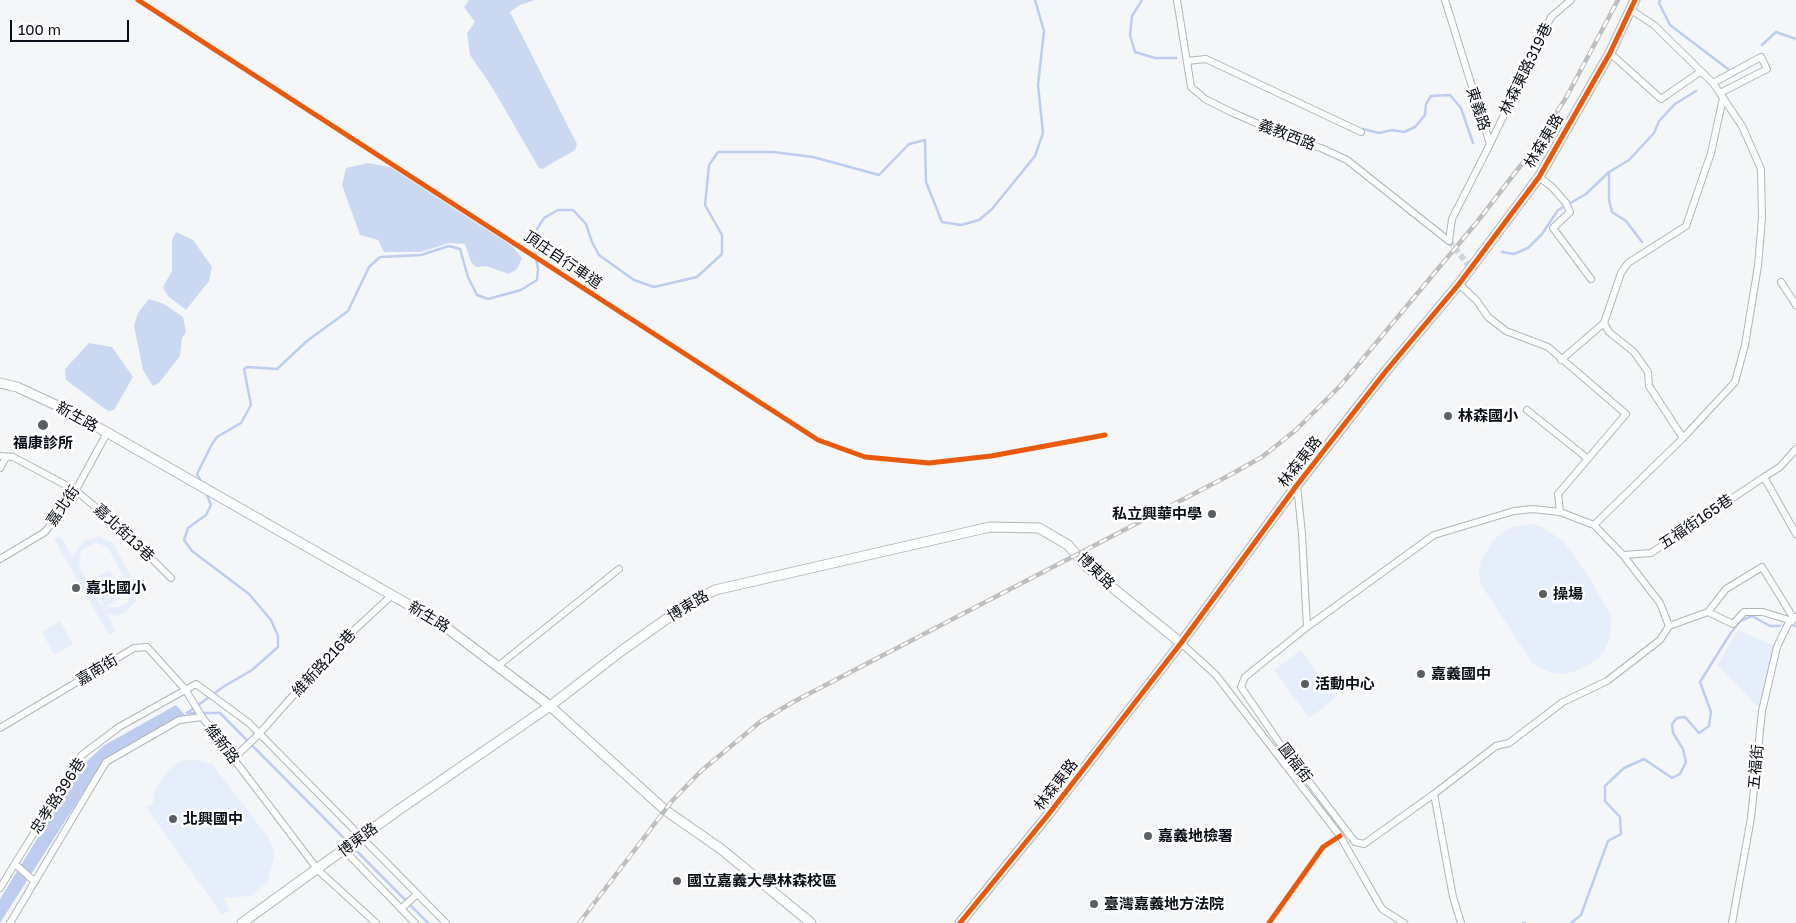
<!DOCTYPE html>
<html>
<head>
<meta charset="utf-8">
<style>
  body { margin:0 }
  #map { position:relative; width:1796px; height:923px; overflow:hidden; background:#f4f6f8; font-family:"Golos Text",sans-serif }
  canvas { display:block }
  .scale { position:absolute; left:10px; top:20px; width:119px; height:22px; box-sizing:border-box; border:2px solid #090d15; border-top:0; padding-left:6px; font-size:15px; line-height:18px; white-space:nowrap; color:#090d15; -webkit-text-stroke:4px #fff; paint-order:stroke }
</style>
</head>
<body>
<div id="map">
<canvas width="1796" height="923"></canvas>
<div class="scale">100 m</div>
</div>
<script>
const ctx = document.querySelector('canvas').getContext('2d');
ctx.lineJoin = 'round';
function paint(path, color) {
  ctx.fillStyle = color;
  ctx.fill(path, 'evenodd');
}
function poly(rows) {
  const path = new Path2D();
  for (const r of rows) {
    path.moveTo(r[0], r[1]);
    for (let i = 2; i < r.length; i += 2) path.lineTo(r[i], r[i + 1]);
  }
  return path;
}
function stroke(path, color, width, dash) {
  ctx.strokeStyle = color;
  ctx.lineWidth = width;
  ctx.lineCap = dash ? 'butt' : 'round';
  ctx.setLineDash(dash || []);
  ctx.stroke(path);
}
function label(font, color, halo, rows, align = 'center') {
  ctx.font = font + ' "Golos Text","Noto Sans TC",sans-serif';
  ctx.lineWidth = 5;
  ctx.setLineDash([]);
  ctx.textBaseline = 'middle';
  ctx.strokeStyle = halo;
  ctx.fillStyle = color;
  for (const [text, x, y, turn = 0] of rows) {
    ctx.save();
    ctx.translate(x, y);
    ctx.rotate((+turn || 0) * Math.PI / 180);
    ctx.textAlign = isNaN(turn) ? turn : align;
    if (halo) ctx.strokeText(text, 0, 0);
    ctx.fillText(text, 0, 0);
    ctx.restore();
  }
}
const green = poly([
  [1530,524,1542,527,1563,541,1588,575,1611,616,1610,639,1605,649,1598,659,1581,669,1565,674,1552,673,1533,664,1480,583,1479,572,1481,561,1492,542,1503,532,1513,527],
  [60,536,72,556,85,540,99,537,113,543,136,586,136,601,125,613,115,616,107,614,116,631,109,635,54,539],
  [96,542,108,548,131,589,128,602,118,607,105,607,125,595,110,570,90,581,105,607,101,604,79,566,81,551],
  [60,621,73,644,54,655,42,632],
  [1738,630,1777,647,1762,711,1717,665],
  [1301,650,1336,698,1309,718,1274,670],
  [191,759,212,764,268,837,275,853,268,882,250,896,223,898,230,910,222,915,146,807,153,803,155,790,168,771,177,763]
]);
const forest = poly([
  [469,0,535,0,520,5,510,12,577,144,575,150,542,169,539,168,492,87,470,55,467,33,475,22,464,7],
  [368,163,390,167,512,246,522,258,517,269,509,274,486,266,476,267,471,262,465,244,449,243,420,252,384,252,378,240,360,235,342,185,346,168],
  [176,232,193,240,212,267,209,281,186,310,168,296,163,287,172,271,172,240],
  [149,299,164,304,183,317,186,332,182,338,180,356,159,383,153,386,143,370,134,326,138,313],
  [89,343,112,347,133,377,114,410,108,411,66,380,65,369]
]);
const water = poly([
  [176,705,186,716,104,760,0,923,0,899,82,766,103,746]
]);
const stream = poly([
  [1142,0,1132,16,1130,35,1135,52,1155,58,1176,58],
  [1660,0,1659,3,1670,25,1728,69],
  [1762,45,1776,32,1796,39],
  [1363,129,1379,133,1392,130,1404,132,1415,127,1425,115,1426,104,1431,96,1450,95,1461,108,1473,143],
  [1609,172,1609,200,1612,212,1626,221,1642,242],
  [1502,252,1514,254,1528,248,1542,234,1558,210,1586,194,1609,172,1629,160,1654,133,1659,121,1675,104,1696,91],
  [202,483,197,474,212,444,217,437,241,423,251,405,244,369,247,367,277,369,307,341,348,311,369,267,380,257,421,255,449,246,460,249,468,277,477,295,488,299,521,290,537,280,538,269,534,247,537,229,544,218,558,210,573,210,586,224,592,242,599,255,634,280,654,287,697,277,722,254,722,235,705,205,709,165,718,152,773,152,813,157,879,175,909,144,925,140,926,182,942,222,961,225,979,220,992,209,1035,156,1043,133,1038,85,1044,31,1035,0],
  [1794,626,1796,626],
  [187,713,223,687,252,670,278,647,278,636,271,620,249,594,192,551,184,540,188,528,206,515,211,505,206,493],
  [187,713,220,713,428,923],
  [1523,923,1525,923],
  [1571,923,1581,915,1608,841,1621,834,1620,817,1605,801,1605,786,1624,768,1644,759,1672,778,1680,774,1686,762,1683,749,1673,733,1672,724,1677,718,1685,717,1699,733,1709,726,1711,712,1700,682,1730,634,1740,621,1752,616,1770,626,1780,626]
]);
const minorTunnel = poly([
  [1449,241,1471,268]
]);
const minor = poly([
  [1177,0,1191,87,1205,99,1231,112,1302,143,1321,148,1347,160,1449,241],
  [1445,0,1490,144,1452,219,1449,241],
  [1610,53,1661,99,1700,72],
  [1187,61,1206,59,1361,132],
  [1713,83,1761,57,1767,69,1720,93],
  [1490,144,1551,17,1571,0],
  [1539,177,1552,187,1566,203,1570,212,1553,228,1591,279],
  [1781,282,1796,305],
  [1459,284,1477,301,1488,317,1506,331,1548,347,1626,414,1558,494,1560,512],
  [1604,323,1609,332,1634,352,1648,372,1649,386,1683,438],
  [1561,360,1604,323,1621,273,1628,263,1686,226,1711,153,1723,98],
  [1527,410,1587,458],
  [1796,449,1780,467,1764,477,1796,534],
  [0,456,13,457,75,490,122,529,171,578],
  [0,468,6,457],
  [1297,485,1302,534,1307,627],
  [1623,555,1651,553,1764,477],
  [0,559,45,532,73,495,107,433],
  [1708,612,1726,589,1762,567,1794,619],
  [1669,626,1708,612,1733,624,1744,612,1763,612,1792,621],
  [1181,643,1216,675,1340,836,1382,909,1404,923],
  [498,666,619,569],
  [0,728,134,648,147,647,185,689,202,717,318,870,376,923],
  [233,759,259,734,336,647,392,595],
  [1434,794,1496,746,1509,743,1563,702,1607,681,1660,640,1669,626,1660,603,1623,555,1594,525,1683,438,1735,382,1745,345,1758,266,1762,218,1761,169,1742,126,1713,83,1654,25,1631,10],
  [345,851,415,923],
  [15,864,35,882],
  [0,888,82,755,119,727,196,684,249,723,446,923],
  [401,909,417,894],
  [10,923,106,762,179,720,202,717],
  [1461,923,1453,897,1434,794,1364,844,1355,842,1278,741,1241,687,1245,677,1307,627,1434,535,1514,511,1533,509,1560,512,1594,525],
  [1732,923,1751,818,1762,711,1777,647,1788,624,1796,617]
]);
const tertiary = poly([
  [0,383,17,387,73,413,439,622,550,706,665,810,721,849,811,923],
  [242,923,397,811,550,706,624,649,682,608,715,590,990,527,1039,528,1068,545,1087,567,1181,643]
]);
const secondary = poly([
  [960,923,1048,815,1181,643,1297,485,1386,371,1459,284,1539,177,1610,53,1635,0]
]);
const rail = poly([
  [579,923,672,801,701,771,760,722,793,702,1228,476,1262,457,1296,430,1341,385,1477,222,1535,147,1567,96,1618,0]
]);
const cycleway = poly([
  [138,0,818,440,865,457,929,463,991,456,1105,435],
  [960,923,1048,815,1181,643,1297,485,1386,371,1459,284,1539,177,1610,53,1635,0],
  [1269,923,1323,847,1340,836]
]);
const markers = [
  [1448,416,5,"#5b5f64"],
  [43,425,6,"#5b5f64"],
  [1212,514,5,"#5b5f64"],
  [76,588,5,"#5b5f64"],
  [1543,594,5,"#5b5f64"],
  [1421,674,5,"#5b5f64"],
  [1305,684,5,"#5b5f64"],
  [173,819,5,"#5b5f64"],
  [1148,836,5,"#5b5f64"],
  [677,881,5,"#5b5f64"],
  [1094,904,5,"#5b5f64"]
];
const streetNames = [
  ["林森東路319巷",1526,69,-64],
  ["東義路",1478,109,72],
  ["義教西路",1287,135,21],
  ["林森東路",1544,141,-59],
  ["頂庄自行車道",563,260,34],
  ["新生路",77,417,29],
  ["林森東路",1300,462,-52],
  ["嘉北街",63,506,-55],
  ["五福街165巷",1696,522,-34],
  ["嘉北街13巷",124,533,43],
  ["博東路",1096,571,44],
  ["博東路",688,606,-31],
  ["新生路",429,617,31],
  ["維新路216巷",324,663,-47],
  ["嘉南街",97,670,-31],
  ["維新路",222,744,53],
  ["圓福街",1295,763,53],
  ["五福街",1756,767,-85],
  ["林森東路",1056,785,-52],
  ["忠孝路396巷",58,796,-57],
  ["博東路",358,840,-37]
];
const poiNames = [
  ["林森國小",1458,416],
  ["福康診所",43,443,"center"],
  ["私立興華中學",1202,514,"right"],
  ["嘉北國小",86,588],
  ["操場",1553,594],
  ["嘉義國中",1431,674],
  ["活動中心",1315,684],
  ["北興國中",183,819],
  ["嘉義地檢署",1158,836],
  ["國立嘉義大學林森校區",687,881],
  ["臺灣嘉義地方法院",1104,904]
];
paint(green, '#e6edfb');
paint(forest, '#cbd8f2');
paint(water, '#becdef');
stroke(stream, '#becdef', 2.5);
stroke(minorTunnel, '#d1d3d6', 6, [6, 3]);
stroke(minor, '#b2b5ba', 8);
stroke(tertiary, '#b2b5ba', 11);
stroke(secondary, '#b2b5ba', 11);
stroke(minor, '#fdfefe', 6);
stroke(tertiary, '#fdfefe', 9);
stroke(secondary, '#f7f8fb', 9);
stroke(rail, '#bdbebf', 4.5);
stroke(rail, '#fff', 2.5, [8]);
stroke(cycleway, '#e8590c', 5);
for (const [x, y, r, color] of markers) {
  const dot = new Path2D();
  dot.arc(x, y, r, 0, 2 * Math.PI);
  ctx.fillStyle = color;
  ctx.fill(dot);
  stroke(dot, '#fff', 2);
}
label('15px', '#090d15', '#fff', streetNames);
label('bold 15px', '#090d15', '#fff', poiNames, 'left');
</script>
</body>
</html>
